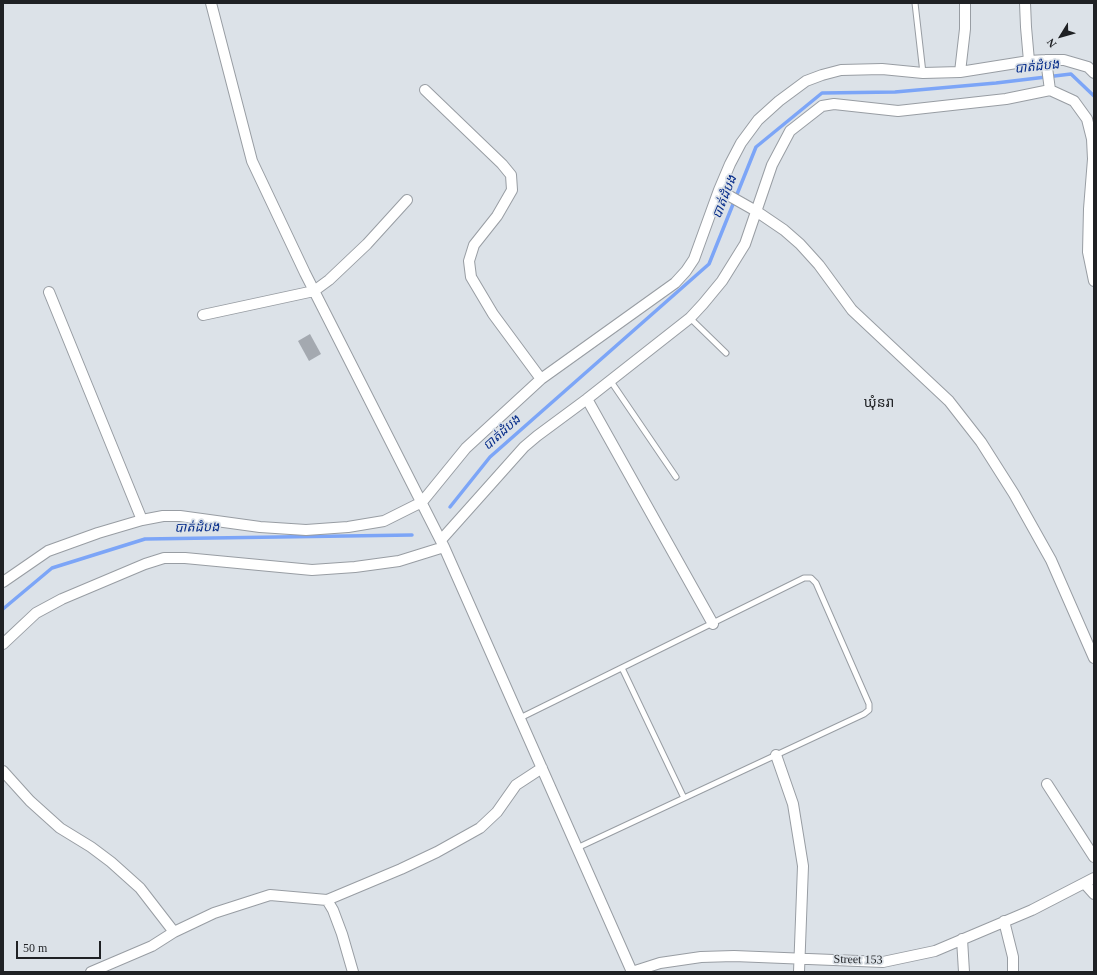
<!DOCTYPE html>
<html>
<head>
<meta charset="utf-8">
<style>
  body { margin:0 }
  #map { position:relative; width:1097px; height:975px; overflow:hidden; background:#dce2e8; font-family:"Times New Roman",serif }
  canvas { display:block }
  .frame { position:absolute; inset:0; border:4px solid #1f2124; pointer-events:none }
  .north { position:absolute; left:1041px; top:16px; width:40px; height:40px; -webkit-text-stroke:3px #dce2e8; paint-order:stroke; rotate:233deg; font-size:11px; font-weight:700; line-height:16px; text-align:center; color:#1f2124 }
  .north::after { content:''; display:block; margin:auto; width:14px; height:18px; background:#1f2124; clip-path:polygon(50% 0,100% 100%,50% 72%,0 100%) }
  .scale { position:absolute; left:16px; top:941px; width:85px; height:18px; box-sizing:border-box; border:2px solid #1f2124; border-top:0; padding-left:5px; font-size:12px; line-height:14px; white-space:nowrap; color:#1f2124; -webkit-text-stroke:3px #dce2e8; paint-order:stroke }
</style>
</head>
<body>
<div id="map">
<canvas width="1097" height="975"></canvas>
<div class="frame"></div>
<div class="north">N</div>
<div class="scale">50 m</div>
</div>
<script>
const ctx = document.querySelector('canvas').getContext('2d');
ctx.lineJoin = 'round';
function poly(rows) {
  const path = new Path2D();
  for (const r of rows) {
    path.moveTo(r[0], r[1]);
    for (let i = 2; i < r.length; i += 2) path.lineTo(r[i], r[i + 1]);
  }
  return path;
}
function stroke(path, color, width, dash) {
  ctx.strokeStyle = color;
  ctx.lineWidth = width;
  ctx.lineCap = dash ? 'butt' : 'round';
  ctx.setLineDash(dash || []);
  ctx.stroke(path);
}
function paint(path, color) {
  ctx.fillStyle = color;
  ctx.fill(path, 'evenodd');
}
function label(font, color, halo, rows, align = 'center') {
  ctx.font = font + ' "Times New Roman","Noto Sans Khmer",serif';
  ctx.lineWidth = 3.5;
  ctx.setLineDash([]);
  ctx.textBaseline = 'middle';
  ctx.strokeStyle = halo;
  ctx.fillStyle = color;
  for (const [text, x, y, turn = 0] of rows) {
    ctx.save();
    ctx.translate(x, y);
    ctx.rotate((+turn || 0) * Math.PI / 180);
    ctx.textAlign = isNaN(turn) ? turn : align;
    if (halo) ctx.strokeText(text, 0, 0);
    ctx.fillText(text, 0, 0);
    ctx.restore();
  }
}
const stream = poly([
  [450,507,490,457,709,264,756,147,822,93,895,92,996,83,1071,74,1094,96],
  [3,609,52,568,145,539,412,535]
]);
const building = poly([
  [310,334,321,354,309,361,298,341]
]);
const lane = poly([
  [915,3,923,73],
  [690,318,726,353],
  [610,380,676,477],
  [622,668,684,798],
  [520,718,804,578,811,578,816,583,869,704,869,710,864,714,577,848]
]);
const street = poly([
  [211,3,252,161,305,273,444,547,632,972],
  [1025,3,1026,27,1029,61],
  [1046,60,1050,90],
  [960,72,965,29,965,3],
  [425,90,502,164,511,175,512,190,497,216,474,245,469,261,471,277,493,314,541,379],
  [719,190,756,211,784,230,800,244,819,265,852,310,949,401,981,442,1014,494,1051,560,1094,658],
  [49,292,142,520],
  [203,315,314,291,329,280,367,244,407,200],
  [587,399,713,624],
  [441,540,524,447,537,436,587,399,690,318,703,304,722,281,745,244,772,165,790,131,822,106,834,104,898,111,1006,99,1050,90,1074,101,1087,119,1092,139,1093,159,1089,209,1088,252,1094,281],
  [3,582,48,551,98,533,142,520,163,516,180,516,260,527,306,530,348,527,384,521,422,502,466,448,541,379,675,283,686,271,694,259,719,190,730,164,741,143,758,120,779,101,806,81,822,75,841,70,882,69,923,73,960,72,1029,61,1046,60,1064,60,1088,67,1094,73],
  [3,644,36,613,62,599,145,564,164,558,185,558,312,570,355,567,399,561,444,547],
  [776,755,793,804,803,866,799,972],
  [3,771,30,801,60,828,91,847,111,862,140,888,174,932],
  [1047,784,1094,857],
  [1085,884,1094,894],
  [327,900,401,869,437,852,480,828,497,812,516,785,542,768],
  [1004,921,1013,957,1013,972],
  [962,939,964,972],
  [91,972,152,946,174,932,214,913,270,895,327,900,333,910,342,934,353,972],
  [632,972,660,963,701,957,734,956,883,962,935,951,1032,910,1094,878]
]);
const streetNames = [
  ["Street 153",858,960,1]
];
const waterNames = [
  ["បាត់ដំបង",1037,67,-6],
  ["បាត់ដំបង",725,197,-68],
  ["បាត់ដំបង",502,433,-42],
  ["បាត់ដំបង",197,528,-1]
];
const quarterNames = [
  ["ឃុំនរា",879,403]
];
stroke(stream, '#7ca5f7', 3.5);
paint(building, '#a4a9b0');
stroke(lane, '#989da3', 7);
stroke(street, '#989da3', 12);
stroke(lane, '#fff', 5);
stroke(street, '#fff', 10);
label('12px', '#1f2124', '#dce2e8', streetNames);
label('italic 13px', '#092f8b', '#dce2e8', waterNames);
label('14px', '#1f2124', '#dce2e8', quarterNames);
</script>
</body>
</html>
